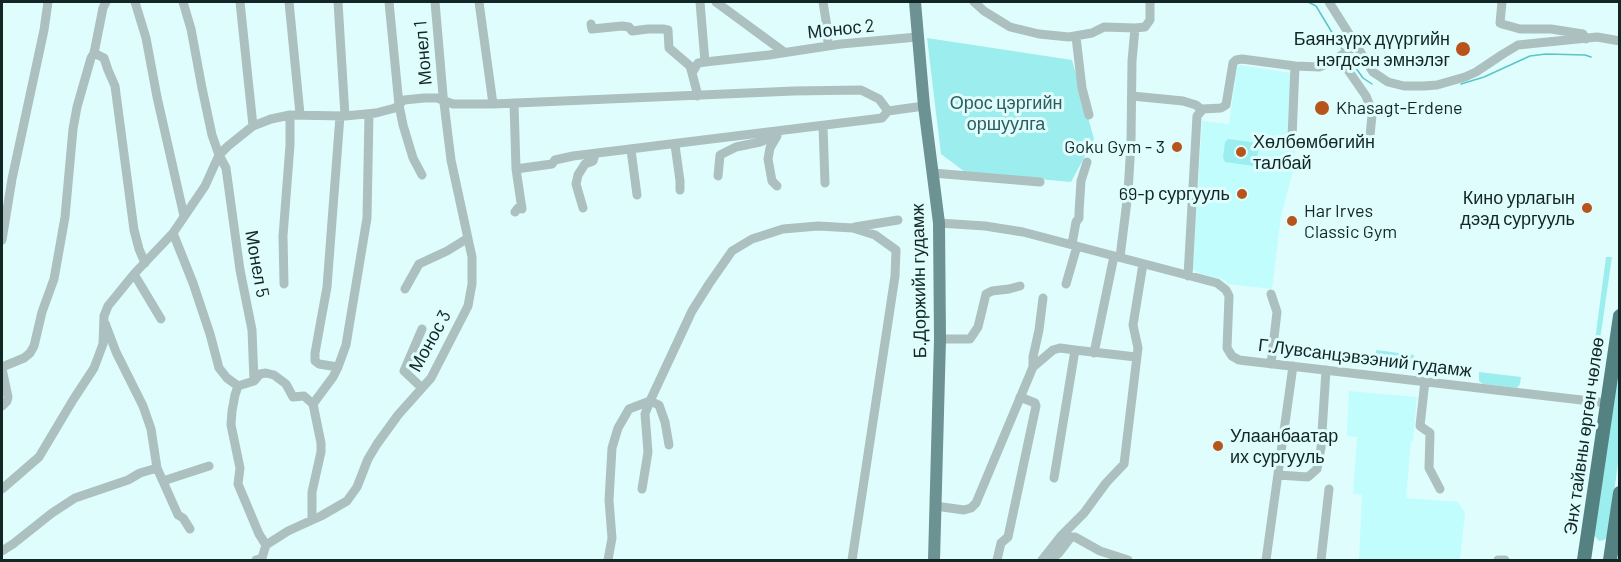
<!DOCTYPE html>
<html>
<head>
<meta charset="utf-8">
<style>
  body { margin:0 }
  #map { position:relative; width:1621px; height:562px; overflow:hidden; background:#e0fdfd; font-family:Barlow,sans-serif }
  canvas { display:block }
  .frame { position:absolute; inset:0; border:3px solid #132626; pointer-events:none }
</style>
</head>
<body>
<div id="map">
<canvas width="1621" height="562"></canvas>
<div class="frame"></div>
</div>
<script>
const ctx = document.querySelector('canvas').getContext('2d');
ctx.lineJoin = 'round';
function paint(path, color) {
  ctx.fillStyle = color;
  ctx.fill(path, 'evenodd');
}
function poly(rows) {
  const path = new Path2D();
  for (const r of rows) {
    path.moveTo(r[0], r[1]);
    for (let i = 2; i < r.length; i += 2) path.lineTo(r[i], r[i + 1]);
  }
  return path;
}
function stroke(path, color, width, dash) {
  ctx.strokeStyle = color;
  ctx.lineWidth = width;
  ctx.lineCap = dash ? 'butt' : 'round';
  ctx.setLineDash(dash || []);
  ctx.stroke(path);
}
function label(font, color, halo, rows, align = 'center') {
  ctx.font = font + ' Barlow,sans-serif';
  ctx.lineWidth = 6;
  ctx.setLineDash([]);
  ctx.textBaseline = 'middle';
  ctx.strokeStyle = halo;
  ctx.fillStyle = color;
  for (const [text, x, y, turn = 0] of rows) {
    ctx.save();
    ctx.translate(x, y);
    ctx.rotate((+turn || 0) * Math.PI / 180);
    ctx.textAlign = isNaN(turn) ? turn : align;
    if (halo) ctx.strokeText(text, 0, 0);
    ctx.fillText(text, 0, 0);
    ctx.restore();
  }
}
const built = poly([
  [1240,65,1291,73,1288,141,1296,142,1295,150,1293,171,1281,216,1272,289,1228,284,1225,280,1202,274,1193,270,1202,121,1229,124,1237,67],
  [1349,391,1417,397,1413,441,1411,441,1406,498,1458,502,1465,513,1460,560,1359,560,1362,495,1353,494,1357,437,1347,436]
]);
const green = poly([
  [927,38,1072,60,1094,139,1071,182,1028,178,969,175,941,154],
  [1228,139,1257,143,1259,146,1256,163,1254,166,1225,162,1223,158,1225,142],
  [1606,257,1612,257,1593,388,1589,386],
  [1376,350,1414,355,1414,362,1375,356],
  [1619,350,1619,456,1608,537,1604,540,1599,541,1594,535],
  [1479,372,1521,377,1520,384,1517,388,1483,384,1479,381]
]);
const stream = poly([
  [1308,2,1316,6,1342,49],
  [1348,57,1363,78,1372,84],
  [1461,84,1484,77,1530,56,1546,54,1585,55,1591,57]
]);
const minor = poly([
  [135,2,146,38,157,97,184,216],
  [183,2,191,29,202,88,212,135,219,155,226,168,240,270,252,330,254,381],
  [240,2,253,126],
  [289,2,300,114],
  [338,2,345,116],
  [389,2,399,105,403,125,413,158,422,175],
  [479,2,493,104],
  [700,2,705,62,769,55,841,44,917,37],
  [716,2,784,52],
  [823,2,827,27,828,45],
  [974,2,984,11,1010,27,1039,34,1069,37,1092,33,1104,27,1135,28,1145,27,1150,20,1150,2],
  [1329,2,1373,72,1388,82,1404,86,1424,86,1437,85,1465,77,1476,72,1503,54,1518,45,1597,37,1620,41],
  [1502,2,1500,23,1502,24,1520,29,1551,29,1583,34,1586,39],
  [591,24,592,29,622,26,629,27,632,31,648,29,663,29,668,30,669,48,690,66,692,73],
  [1076,37,1082,88,1089,115],
  [94,53,104,58,108,70,115,86,134,230,139,249,145,263],
  [1339,57,1366,96,1370,106,1372,115,1369,146],
  [698,96,692,73,698,63,705,62],
  [1132,96,1183,101,1196,105,1202,110],
  [514,103,516,169,522,209,518,208,515,212],
  [823,126,825,183],
  [777,136,770,148,768,159,772,181,777,186],
  [1292,138,1295,66],
  [675,145,680,181,680,190],
  [631,150,637,195],
  [516,169,552,164,555,160,573,156,882,118,888,111],
  [933,173,1040,182],
  [718,176,720,155,736,147,760,142,774,137],
  [583,208,576,184,578,175,585,164,593,161,595,154],
  [939,223,985,226,1023,232,1217,283,1226,290,1229,296,1227,348,1232,356,1239,360,1607,403],
  [855,227,898,220],
  [173,233,193,283,210,334,219,368,227,378,238,386],
  [2,240,12,179,44,30,48,2],
  [1072,244,1076,222,1079,218,1079,212,1081,181,1087,162],
  [1120,257,1128,193,1131,142,1132,61,1135,28],
  [134,274,161,319],
  [1188,276,1197,116,1203,109,1221,108,1226,105,1233,63,1236,60,1242,59,1295,66,1319,67,1331,62,1357,45],
  [284,284,283,236,290,145,290,115],
  [1066,284,1077,246],
  [405,289,419,264,447,251,468,238],
  [105,323,116,352,143,406,151,429,157,468,178,515,183,518,190,529],
  [940,339,970,339,978,327,986,294,992,291,1009,289,1020,286],
  [1094,353,1114,256],
  [1271,364,1277,312,1271,294],
  [2,367,24,358,30,353,34,346,42,312,54,279,65,217,73,129,77,107,91,58,94,53,103,8,106,2],
  [338,367,319,364,315,361,315,353,327,287,340,116],
  [1033,367,1033,357,1039,330,1043,298],
  [2,369,8,397,7,401,2,406],
  [1425,381,1420,426,1430,433,1429,468,1440,489],
  [422,388,404,371,422,329],
  [669,445,665,422,659,405,650,401,692,311,709,284,732,251,752,239,783,229,818,226,853,228,875,235,896,250,895,276,852,560],
  [1278,475,1308,477,1317,469,1321,448,1326,370],
  [1054,478,1075,350,1136,357],
  [163,481,209,466],
  [2,489,39,457,73,400,94,368,103,344,104,316,108,306,134,274,173,233,205,186,219,155,228,146,253,126,271,119,290,115,345,116,376,113,395,108,404,100,424,98,437,98,453,104,493,104,794,91,861,90,879,99,888,111,924,106],
  [642,489,648,452,645,414,650,401],
  [935,506,964,510,971,508,976,503,1033,367,1053,350,1060,348,1075,350],
  [312,520,312,492,321,452,321,443,313,404],
  [266,545,259,534,238,484,240,468,231,425,232,411,235,395,238,386,254,381,260,374,266,373,274,375,286,384,293,397,304,396,313,404,333,377,338,367,346,345,367,218,369,114],
  [2,551,13,544,52,513,75,498,128,480,140,473,157,468],
  [1047,556,1053,557,1058,554,1071,537,1075,537,1100,551,1128,560],
  [256,560,262,558,266,545,288,531,321,516,347,501,357,487,368,459,377,444,398,415,431,378,468,306,472,284,472,257,451,160,443,95,435,2],
  [608,560,612,538,609,500,612,448,618,428,629,409,650,401],
  [997,560,1001,543,1008,537,1036,406,1035,403,1020,397],
  [1042,560,1061,536,1084,513,1106,483,1124,464,1138,348,1133,325,1143,264],
  [1266,560,1293,366],
  [1321,560,1329,489],
  [1498,560,1505,560]
]);
const major = poly([
  [915,2,924,106,939,223,940,339,934,560]
]);
const highway = poly([
  [1584,560,1620,316],
  [1610,560,1620,493]
]);
const markers = [
  [1463,49,8,"#b7541b"],
  [1322,108,8,"#b7541b"],
  [1177,147,6,"#b7541b"],
  [1241,152,6,"#b7541b"],
  [1242,194,6,"#b7541b"],
  [1587,208,6,"#b7541b"],
  [1292,221,6,"#b7541b"],
  [1218,446,6,"#b7541b"]
];
const streetNames = [
  ["Монос 2",841,29,-6],
  ["Монел 1",423,53,-95],
  ["Монел 5",257,264,80],
  ["Б.Доржийн гудамж",919,281,-91],
  ["Монос 3",430,341,-61],
  ["Г.Лувсанцэвээний гудамж",1365,358,7],
  ["Энх тайвны өргөн чөлөө",1584,436,-82]
];
const poiNames = [
  ["Баянзүрх дүүргийн",1450,39],
  ["нэгдсэн эмнэлэг",1450,60],
  ["Khasagt-Erdene",1336,108,"left"],
  ["Хөлбөмбөгийн",1253,142,"left"],
  ["талбай",1253,163,"left"],
  ["Goku Gym - 3",1165,147],
  ["69-р сургууль",1230,194],
  ["Кино урлагын",1575,198],
  ["дээд сургууль",1575,219],
  ["Har Irves",1304,211,"left"],
  ["Classic Gym",1304,232,"left"],
  ["Улаанбаатар",1230,436,"left"],
  ["их сургууль",1230,457,"left"]
];
const parkNames = [
  ["Орос цэргийн",1006,103],
  ["оршуулга",1006,124]
];
paint(built, '#c1fdfd');
paint(green, '#9bedee');
stroke(stream, '#59c5c6', 1.5);
stroke(minor, '#acc0c0', 9);
stroke(major, '#6c9293', 12);
stroke(highway, '#548282', 14);
for (const [x, y, r, color] of markers) {
  const dot = new Path2D();
  dot.arc(x, y, r, 0, 2 * Math.PI);
  ctx.fillStyle = color;
  ctx.fill(dot);
  stroke(dot, '#e0fdfd', 2);
}
label('18px', '#132626', '#e0fdfd', streetNames);
label('18px', '#132626', '#e0fdfd', poiNames, 'right');
label('18px', '#2e5d5d', '#e0fdfd', parkNames);
</script>
</body>
</html>
